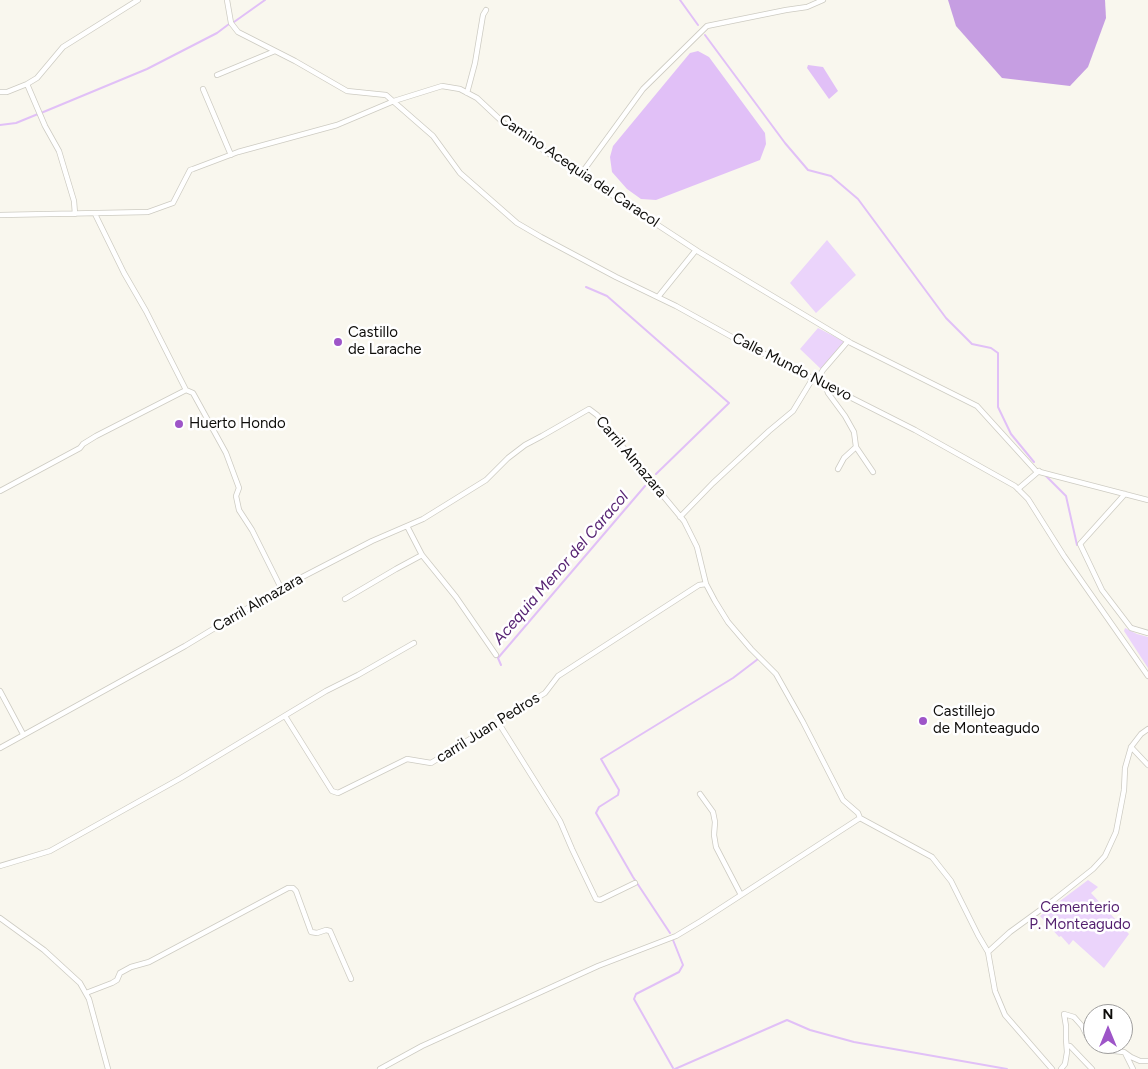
<!DOCTYPE html>
<html>
<head>
<meta charset="utf-8">
<style>
  body { margin:0 }
  #map { position:relative; width:1148px; height:1069px; overflow:hidden; background:#f9f7ee; font-family:Figtree,sans-serif }
  canvas { display:block }
  .north { position:absolute; left:1083px; top:1004px; width:50px; height:50px; box-sizing:border-box; background:#fff; border:1px solid #9f9e9d; border-radius:50%; rotate:0deg; font-size:14px; font-weight:700; line-height:20px; text-align:center; color:#0e0d0a }
  .north::after { content:''; display:block; margin:auto; width:18px; height:22px; background:#9e55c8; clip-path:polygon(50% 0,100% 100%,50% 72%,0 100%) }
</style>
</head>
<body>
<div id="map">
<canvas width="1148" height="1069"></canvas>
<div class="north">N</div>
</div>
<script>
const ctx = document.querySelector('canvas').getContext('2d');
ctx.lineJoin = 'round';
function paint(path, color) {
  ctx.fillStyle = color;
  ctx.fill(path, 'evenodd');
}
function poly(rows) {
  const path = new Path2D();
  for (const r of rows) {
    path.moveTo(r[0], r[1]);
    for (let i = 2; i < r.length; i += 2) path.lineTo(r[i], r[i + 1]);
  }
  return path;
}
function stroke(path, color, width, dash) {
  ctx.strokeStyle = color;
  ctx.lineWidth = width;
  ctx.lineCap = dash ? 'butt' : 'round';
  ctx.setLineDash(dash || []);
  ctx.stroke(path);
}
function label(font, color, halo, rows, align = 'center') {
  ctx.font = font + ' Figtree,sans-serif';
  ctx.lineWidth = 5;
  ctx.setLineDash([]);
  ctx.textBaseline = 'middle';
  ctx.strokeStyle = halo;
  ctx.fillStyle = color;
  for (const [text, x, y, turn = 0] of rows) {
    ctx.save();
    ctx.translate(x, y);
    ctx.rotate((+turn || 0) * Math.PI / 180);
    ctx.textAlign = isNaN(turn) ? turn : align;
    if (halo) ctx.strokeText(text, 0, 0);
    ctx.fillText(text, 0, 0);
    ctx.restore();
  }
}
const green = poly([
  [827,240,856,275,816,313,790,283],
  [818,328,845,342,822,370,800,349],
  [1125,628,1137,634,1148,637,1148,668,1124,631],
  [1088,880,1098,887,1091,893,1129,934,1104,968,1073,940,1069,945,1061,936,1059,937,1040,916]
]);
const forest = poly([
  [948,0,1105,0,1106,18,1088,67,1070,86,1002,78,956,26]
]);
const water = poly([
  [698,51,709,57,765,133,766,144,760,160,656,200,641,199,627,189,612,172,610,157,613,146,690,53],
  [808,65,823,67,838,91,829,99,807,68]
]);
const stream = poly([
  [680,0,698,25],
  [234,22,265,0],
  [705,35,785,143,808,170,831,176,858,199,946,318,972,344,991,348,998,353,998,407,1011,434,1034,462],
  [41,113,147,69,217,33,229,24],
  [0,125,16,123,38,114],
  [586,287,607,296,729,403,656,474],
  [1044,474,1066,496,1077,545],
  [501,665,498,658,645,486],
  [670,933,633,877,596,813,599,807,618,795,619,790,601,759,733,678,758,659],
  [673,940,683,965,679,972,636,994,634,999,673,1068],
  [675,1069,787,1020,810,1030,854,1042,1007,1069]
]);
const minor = poly([
  [227,0,231,23,238,32,295,61,347,91,386,95,433,136,460,173,517,223,541,237,616,277,676,306,741,342,915,430,1015,486,1028,499,1064,556,1148,676],
  [217,75,275,51],
  [27,84,45,126,59,151,74,201,75,214],
  [203,89,231,155],
  [0,92,7,92,27,84,37,78,63,47,138,0],
  [467,93,475,63,483,15,486,10],
  [581,174,643,89,707,26,786,10,807,7,823,0],
  [95,214,124,273,146,311,186,390,193,393,226,453,239,488,236,496,239,510,252,530,281,588],
  [0,215,148,212,173,203,190,170,193,169,238,152,337,125,394,101,442,86,460,89,477,98,508,127,699,252,851,343,977,406,1036,471,1148,500],
  [658,297,696,250],
  [817,380,823,370,848,341],
  [825,384,828,393,845,416,854,432,856,447,873,472],
  [838,469,844,458,856,447],
  [1018,489,1039,471],
  [0,491,80,448,83,444,96,436,186,390],
  [1125,494,1080,544,1102,590,1131,628,1148,633],
  [680,517,713,483,769,431,793,411,813,378],
  [407,526,422,555,456,597,496,655],
  [345,599,396,569,422,555],
  [0,691,23,734],
  [285,716,332,791,338,793,407,759,431,763,545,693,558,676,699,585,706,584],
  [498,722,560,821,572,849,596,899,600,900,635,883],
  [1131,747,1148,765],
  [0,748,185,646,281,588,372,541,423,519,486,480,508,458,525,445,542,436,589,409,597,415,631,457,684,521,697,547,706,584,715,601,728,622,751,649,776,674,803,722,843,800,858,813,860,818,932,857,951,881,978,935,988,952,995,991,1005,1015,1052,1069],
  [700,794,713,812,715,822,714,835,716,847,741,895],
  [0,866,50,851,181,778,326,691,358,675,414,643],
  [0,918,44,950,80,983,89,999,108,1069],
  [988,952,1010,932,1054,900,1093,869,1105,856,1116,832,1124,790,1125,768,1131,747,1141,734,1148,729],
  [86,993,112,983,117,980,120,973,131,967,149,962,288,888,293,888,296,891,311,932,317,933,326,930,330,931,351,979],
  [1096,1044,1104,1050,1124,1052,1131,1057,1140,1061,1148,1061],
  [1067,1046,1070,1046,1092,1069],
  [1125,1053,1133,1069],
  [380,1069,422,1046,598,966,676,936,701,921,860,818],
  [1061,1069,1065,1064,1067,1052,1066,1039,1066,1026,1064,1014,1074,1017,1082,1026,1087,1036,1093,1042]
]);
const markers = [
  [338,342,5,"#9e55c8"],
  [179,424,5,"#9e55c8"],
  [923,721,5,"#9e55c8"]
];
const streetNames = [
  ["Camino Acequia del Caracol",579,171,34],
  ["Calle Mundo Nuevo",792,367,27],
  ["Carril Almazara",631,457,50],
  ["Carril Almazara",258,603,-30],
  ["carril Juan Pedros",488,728,-32]
];
const poiNames = [
  ["Castillo",348,333],
  ["de Larache",348,350],
  ["Huerto Hondo",189,424],
  ["Castillejo",933,712],
  ["de Monteagudo",933,729]
];
const parkNames = [
  ["Cementerio",1080,908],
  ["P. Monteagudo",1080,925]
];
const waterNames = [
  ["Acequia Menor del Caracol",561,568,-49]
];
paint(green, '#ebd4fb');
paint(forest, '#c69ee2');
paint(water, '#e1c0f7');
stroke(stream, '#e1c0f7', 2);
stroke(minor, '#cdcbc2', 6);
stroke(minor, '#fff', 4.5);
for (const [x, y, r, color] of markers) {
  const dot = new Path2D();
  dot.arc(x, y, r, 0, 2 * Math.PI);
  ctx.fillStyle = color;
  ctx.fill(dot);
  stroke(dot, '#fff', 2);
}
label('15px', '#0e0d0a', '#fff', streetNames);
label('15px', '#0e0d0a', '#fff', poiNames, 'left');
label('15px', '#531f6e', '#fff', parkNames);
label('italic 16px', '#572473', '#fff', waterNames);
</script>
</body>
</html>
